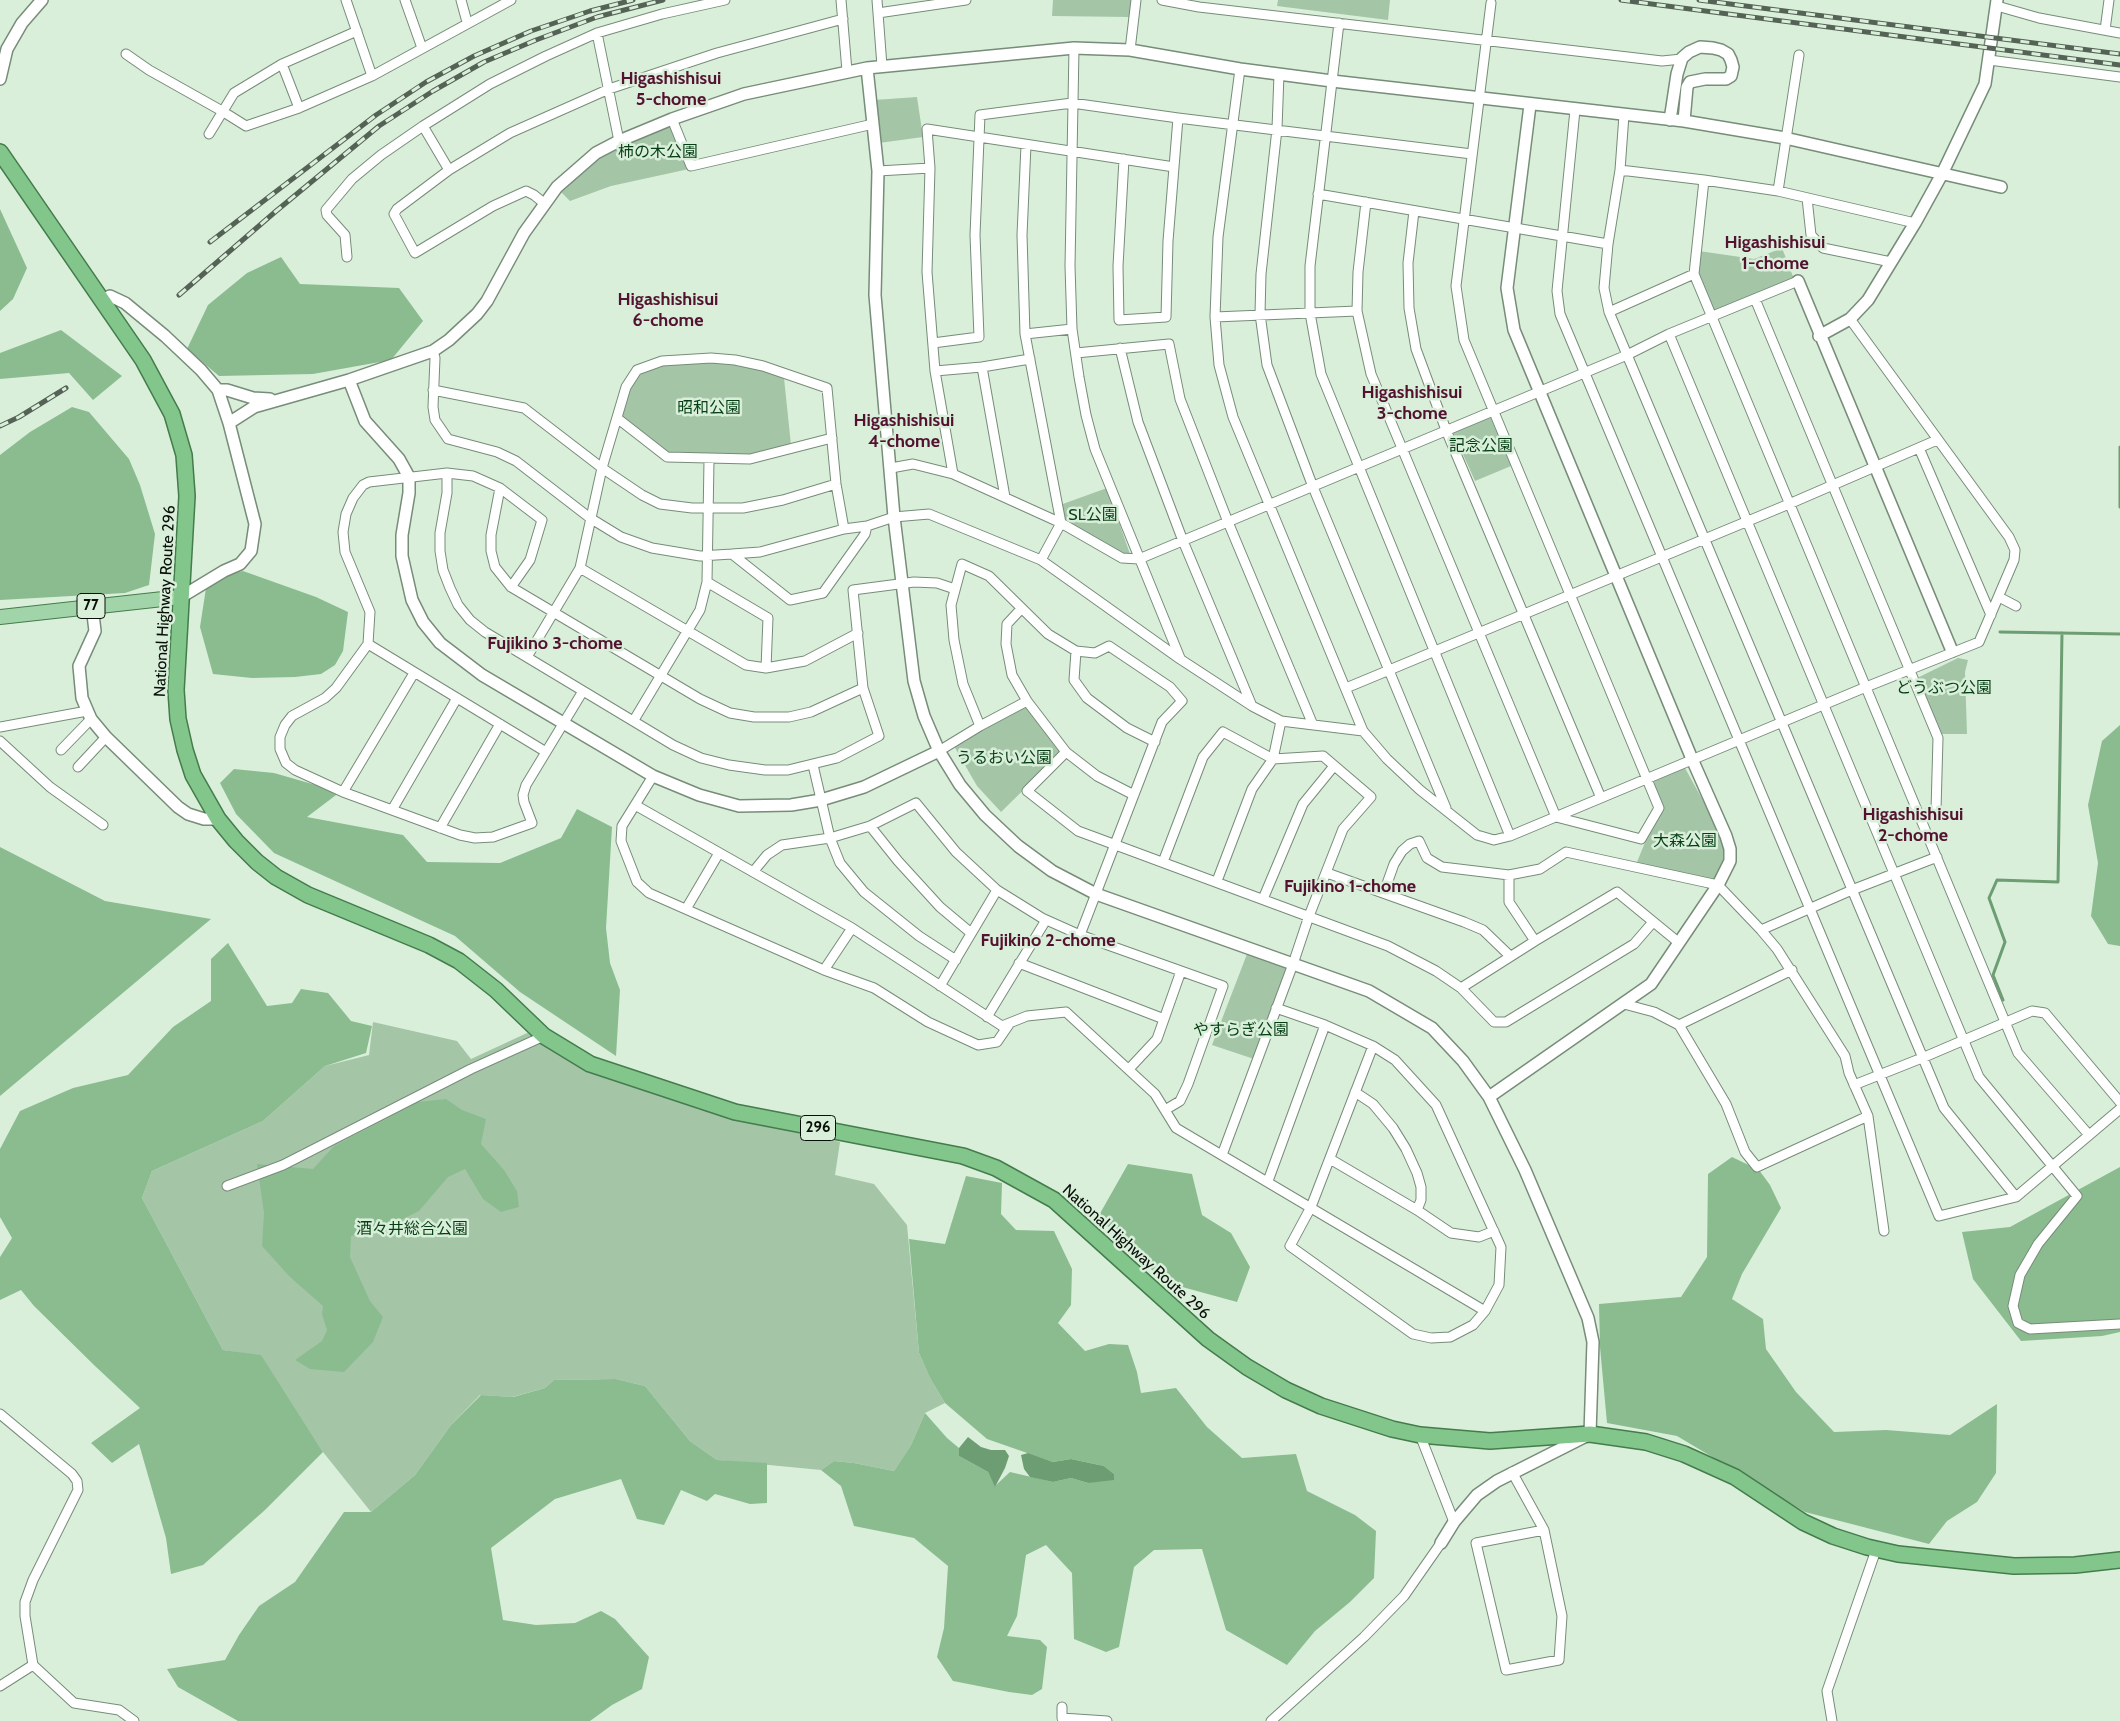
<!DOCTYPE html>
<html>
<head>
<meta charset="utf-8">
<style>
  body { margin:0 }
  canvas { display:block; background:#d9efda }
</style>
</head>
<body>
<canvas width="2120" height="1721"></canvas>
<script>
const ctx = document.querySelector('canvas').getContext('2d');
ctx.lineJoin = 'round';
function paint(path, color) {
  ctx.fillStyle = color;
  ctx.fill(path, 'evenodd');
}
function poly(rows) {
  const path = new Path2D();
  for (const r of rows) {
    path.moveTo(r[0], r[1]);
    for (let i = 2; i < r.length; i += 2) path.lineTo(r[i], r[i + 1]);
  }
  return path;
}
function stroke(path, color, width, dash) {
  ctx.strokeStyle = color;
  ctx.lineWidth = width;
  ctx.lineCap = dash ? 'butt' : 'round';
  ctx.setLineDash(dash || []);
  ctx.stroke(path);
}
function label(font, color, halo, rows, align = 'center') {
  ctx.font = font + ' Cabin,"Noto Sans JP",sans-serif';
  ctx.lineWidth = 5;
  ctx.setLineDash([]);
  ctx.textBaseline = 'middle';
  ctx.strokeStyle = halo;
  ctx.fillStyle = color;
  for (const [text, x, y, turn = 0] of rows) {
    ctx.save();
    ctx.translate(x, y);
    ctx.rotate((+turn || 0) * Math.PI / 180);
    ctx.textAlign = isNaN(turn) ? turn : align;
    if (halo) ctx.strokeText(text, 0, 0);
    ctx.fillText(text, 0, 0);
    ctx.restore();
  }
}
const green = poly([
  [1053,0,1132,0,1129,17,1052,16],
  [1278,0,1390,0,1388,20,1277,6],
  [917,97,923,137,879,143,874,100],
  [671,122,689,169,611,186,570,201,559,190,598,155],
  [1782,248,1794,279,1714,312,1697,273,1699,251,1754,259],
  [710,361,734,364,763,370,784,378,791,445,750,457,668,454,620,417,628,389,639,372,662,364],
  [1490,416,1511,466,1475,481,1453,432],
  [1107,488,1130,554,1122,556,1062,522,1060,505],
  [1958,658,1968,660,1965,672,1967,734,1941,734,1917,678],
  [1026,705,1062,752,1001,812,977,786,954,746,981,729],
  [1685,768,1728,846,1718,885,1635,867,1659,808,1654,781],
  [1247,954,1289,966,1254,1059,1212,1045],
  [373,1022,457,1041,471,1059,527,1033,572,1059,698,1109,840,1142,835,1175,874,1184,907,1225,919,1353,930,1378,945,1403,925,1413,911,1445,894,1471,854,1463,834,1461,821,1470,717,1460,690,1441,645,1386,616,1379,554,1380,545,1388,512,1397,480,1395,451,1425,415,1475,371,1512,323,1452,261,1356,223,1350,142,1198,152,1171,263,1121,325,1066,369,1055]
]);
const forest = poly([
  [0,209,27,268,13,299,0,311],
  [281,257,300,284,399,288,423,321,391,360,313,374,219,376,187,349,208,305,247,273],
  [61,330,122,376,93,400,69,373,0,379,0,353],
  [72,407,89,412,129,459,140,485,155,534,149,585,125,593,0,600,0,455,30,432],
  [243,571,316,597,348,612,343,651,335,665,321,674,295,677,252,678,213,674,200,627,206,588,223,576],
  [2120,725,2120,946,2108,944,2091,916,2098,863,2088,805,2102,741],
  [234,769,274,773,340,792,307,817,403,835,427,862,500,863,561,838,577,809,612,827,606,928,610,963,620,990,616,1056,520,992,455,936,274,853,236,814,220,783],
  [0,847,105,901,211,919,0,1096],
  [228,943,267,1006,292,1003,301,989,328,993,351,1021,372,1026,366,1053,325,1066,263,1121,152,1171,142,1198,223,1350,261,1355,323,1452,265,1510,203,1565,171,1574,166,1538,139,1444,112,1463,91,1443,140,1408,95,1366,34,1306,21,1290,0,1300,0,1257,12,1238,0,1217,0,1149,20,1111,73,1088,128,1075,173,1027,211,1001,211,959],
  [446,1099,462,1110,486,1119,481,1144,504,1170,517,1191,519,1207,501,1212,483,1199,465,1169,448,1177,419,1211,388,1226,351,1236,350,1257,370,1301,383,1317,373,1342,344,1372,310,1369,295,1360,322,1341,327,1330,322,1314,323,1306,290,1277,262,1246,264,1213,257,1164,313,1169,334,1146,418,1102],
  [1732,1157,1759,1170,1770,1185,1781,1208,1742,1274,1732,1299,1763,1319,1766,1349,1796,1392,1834,1432,1886,1430,1950,1435,1997,1404,1996,1473,1977,1502,1947,1521,1929,1544,1805,1512,1677,1436,1607,1423,1600,1347,1599,1304,1681,1297,1707,1257,1708,1174],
  [1128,1164,1192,1174,1202,1215,1231,1233,1250,1267,1237,1302,1164,1282,1098,1217],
  [2120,1167,2120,1332,2102,1336,2021,1341,1973,1279,1962,1232,2010,1227],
  [966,1176,1002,1183,1001,1214,1016,1230,1054,1231,1072,1269,1071,1305,1058,1323,1085,1351,1109,1344,1128,1345,1137,1372,1141,1393,1176,1388,1207,1427,1242,1458,1296,1454,1307,1491,1355,1515,1376,1531,1374,1578,1350,1602,1315,1631,1287,1665,1226,1630,1202,1549,1154,1550,1134,1567,1119,1647,1106,1652,1074,1639,1072,1573,1046,1545,1026,1555,1017,1616,1007,1636,1040,1640,1047,1647,1042,1689,1032,1695,1009,1692,953,1681,937,1657,944,1628,948,1566,914,1538,854,1526,841,1486,821,1470,834,1461,854,1463,894,1471,911,1445,925,1413,947,1438,959,1448,959,1456,988,1472,995,1486,1010,1472,1053,1482,1071,1478,1088,1483,1114,1474,1104,1466,1071,1459,1053,1462,987,1439,945,1403,930,1378,919,1353,909,1239,945,1244],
  [616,1379,645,1386,690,1441,717,1460,767,1463,767,1503,750,1504,715,1494,707,1501,681,1490,664,1525,637,1519,621,1479,555,1499,491,1548,503,1620,536,1625,575,1623,601,1611,615,1619,649,1657,642,1689,612,1705,590,1721,238,1721,178,1687,167,1669,225,1660,239,1635,259,1606,295,1582,344,1512,371,1512,415,1475,451,1425,481,1395,513,1397,545,1388,554,1380]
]);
const water = poly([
  [968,1437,981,1447,991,1450,1005,1450,1009,1456,1005,1468,995,1487,988,1472,959,1456,959,1448],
  [1028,1453,1053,1462,1071,1459,1104,1466,1114,1474,1114,1480,1088,1483,1071,1478,1053,1482,1030,1477,1024,1469,1021,1455]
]);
const stream = poly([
  [2120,447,2120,507],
  [2000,632,2120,634],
  [2003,1000,1993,975,2005,942,1989,898,1997,880,2058,882,2062,633]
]);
const minor = poly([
  [346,0,372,76],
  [405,0,422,48],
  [461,0,467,22],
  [841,0,847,71],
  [877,0,882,66],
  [1162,0,1199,7,1662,61,1682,59],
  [1997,6,2039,18,2120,33],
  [878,13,966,0],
  [1339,23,1310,266,1310,313,1321,374,1510,836],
  [2105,30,2109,0],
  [597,33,619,141],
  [1074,48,1070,266,1072,329,1079,377,1086,415,1095,449,1180,658],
  [1130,50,1136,0],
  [126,54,149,70,222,111,246,126,299,108,372,76,511,0],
  [1989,60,2120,77],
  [282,64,299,108],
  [1240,69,1218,237,1215,317,1219,365,1233,417,1363,731,1387,759,1420,790,1477,835,1494,840,1510,836,1866,687,1979,642,2014,560,2015,550,2009,537,1850,319],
  [1279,74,1277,129,1261,274,1260,314,1267,365,1313,487,1446,808],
  [1575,110,1557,291,1560,314,1939,1216,2016,1197,2120,1109],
  [1624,115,1620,170,1608,244,1604,288,1609,312,1944,1108,2016,1197],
  [672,119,691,166,873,124],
  [423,126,449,170],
  [209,134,234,93,282,64,357,31],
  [1026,145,1022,235,1025,334,1061,523,1041,560],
  [1124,159,1118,266,1119,320,1166,317,1168,241,1178,118],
  [1620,170,1704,180,1778,191,1915,223],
  [878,171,930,168],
  [1704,180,1694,274,2018,1053,2089,1135],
  [1778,191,1799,55],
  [1318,194,1608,244],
  [1807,198,1811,235,1823,248,1891,262],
  [1366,202,1358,272,1357,311,1371,374,1556,817,1641,839,1659,808,1464,340,1456,286,1491,3],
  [545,204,534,195,526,191,493,206,415,253,394,214,397,209,449,170,510,133,609,89,717,53,843,19],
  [1414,211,1408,263,1409,308,1416,349,1446,430,1601,798],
  [347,257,345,235,327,215,326,210,352,179,381,155,423,126,490,84,546,56,597,33,662,14,725,0],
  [1755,299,1938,738,1936,810,1920,817],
  [1609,312,1694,274],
  [1215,317,1357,311],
  [1025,334,1072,329],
  [1669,334,1979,1077,2077,1196,2038,1244,2020,1275,2013,1306,2018,1323,2030,1329,2120,1324],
  [933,343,979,337,975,235,980,115,1072,103,1178,118,1472,154],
  [1120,348,1138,422,1183,541,1252,706],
  [433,351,435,358,433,407,435,420,448,439,497,452,516,461,590,518,621,537,652,548,700,556,732,554,760,552,844,529,867,526,894,517,929,514,1041,560,1180,659,1252,706,1281,721,1363,731],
  [1076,353,1169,344,1180,399,1228,522,1313,725],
  [982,367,1005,497],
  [935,371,982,367,1030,359],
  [433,390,524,408,602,468,642,495,660,504,692,508,743,508,783,500,836,484],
  [617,418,667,457,750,459,832,438],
  [1919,448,1991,615],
  [891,468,913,464,953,474,1061,523,1122,558,1139,559,1627,355,1669,334,1798,281],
  [447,473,447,493,440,533,440,551,443,570,450,588,458,605,470,620,485,632,673,745,701,758,729,765,765,770,788,770,837,758,879,736,863,688,853,590,914,582,937,583,955,589],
  [953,474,935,371,927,272,930,168,927,129,1174,167],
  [500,488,491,535,491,551,495,567,511,587,700,699,730,713,754,717,789,717,811,712,863,688],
  [732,554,790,600,823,593,865,534,867,526],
  [580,568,746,665,766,668,805,661,858,633],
  [707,582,768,618,766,668],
  [511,587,530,560,542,520,500,488,473,476,447,473,369,482,363,485,353,498,346,514,343,532,345,552,370,612,368,644,336,688,325,698,292,716,285,725,280,737,280,749,286,763,295,770,343,792,460,835,475,838,493,837,532,823,524,802,523,795,526,785,583,691],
  [1999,597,2016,606],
  [1021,609,1007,624,1006,644,1012,675,1027,701,1066,752,1097,776,1134,795],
  [368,644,546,752],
  [1076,651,1074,680,1087,698,1127,728,1155,742],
  [527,657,580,568,602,468,626,387,637,370,662,361,711,358,735,360,763,366,827,388,836,484,844,529],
  [1346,688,1789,504,1937,440],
  [634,720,700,610,707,582,709,460],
  [980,726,963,684,954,640,951,605,962,564,989,576,1048,634,1076,651,1095,653,1109,646,1170,687,1182,701,1162,722,1080,935],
  [0,727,87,711],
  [0,741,50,787,103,825],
  [61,750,91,719],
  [939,751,980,726,1027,701],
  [1066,752,1027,791,1078,831,1388,946,1436,971,1461,988,1494,1022,1506,1022,1634,944,1653,922],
  [813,765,830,838,840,863,864,892,919,936,956,960],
  [78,767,106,737],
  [653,776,622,826,621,841,637,882,649,893,824,970,852,928],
  [343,792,414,673],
  [635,805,852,928,1002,1026,1027,1016,1066,1012,1155,1094,1176,1128,1485,1311],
  [392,810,457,698],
  [870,826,898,861,940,907,971,933],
  [440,828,500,724],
  [1163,862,1203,757,1223,732,1273,759,1323,756,1371,797,1343,829,1309,916,1293,964,1222,1155],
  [753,872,767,855,782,845,830,838,870,826,916,803,956,852,997,890,1042,918,1080,935,1223,986,1188,1084,1180,1101,1165,1110],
  [1327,873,1464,922,1483,930,1510,956],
  [1509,875,1509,902,1535,941],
  [1217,881,1252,789,1273,759,1281,721],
  [1384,892,1394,864,1402,851,1410,844,1419,841,1427,858,1442,867,1509,875,1540,869,1566,852,1718,885,1761,930,1777,949,1845,1056,1849,1073,1868,1116,1884,1231],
  [1263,899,1303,804,1334,766],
  [686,909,719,853],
  [1761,930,1852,890,1937,857],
  [1019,963,1164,1019],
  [824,970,874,988,928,1022,978,1045,997,1042,1010,1023],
  [940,986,997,890],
  [1461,988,1535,941,1617,892,1678,942],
  [1624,1004,1654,1012,1679,1025,1726,1104,1745,1152,1757,1167,1868,1116],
  [1276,1008,1325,1025,1373,1046,1395,1060,1436,1105,1501,1247,1499,1285,1485,1311,1473,1325,1450,1337,1431,1338,1413,1334,1290,1246,1311,1207,1373,1046],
  [987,1017,1046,920],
  [1679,1025,1792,970],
  [1129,1069,1157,1039,1181,971],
  [1854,1085,1922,1058,2032,1011,2045,1013,2120,1102],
  [1355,1092,1373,1104,1393,1128,1406,1149,1417,1173,1421,1187,1421,1200,1417,1210],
  [1330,1159,1417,1210,1451,1233,1479,1237,1494,1231],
  [1268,1181,1325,1025],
  [227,1186,283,1165,471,1069,544,1036],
  [0,1414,72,1474,77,1481,78,1490,33,1580,25,1602,25,1616,33,1665,74,1703,119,1710,134,1721],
  [1420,1435,1454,1522],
  [1512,1472,1544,1530,1562,1616,1559,1660,1506,1670,1476,1543,1544,1530],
  [0,1686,33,1665],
  [1062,1707,1062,1718,1107,1721],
  [1271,1721,1364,1637,1404,1596,1441,1543],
  [1832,1721,1827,1691,1876,1550]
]);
const tertiary = poly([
  [867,68,878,171,875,295,894,517,914,681,924,716,939,751,960,785,985,815,1018,846,1052,871,1096,894,1369,991,1432,1028,1463,1061,1489,1097,1525,1170,1588,1318,1593,1342,1590,1434,1497,1481,1477,1495,1454,1522,1441,1543],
  [0,79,7,49,22,23,42,0],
  [1670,120,1677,74,1682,58,1689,52,1700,47,1713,48,1721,50,1728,54,1731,60,1733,67,1731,76,1726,79,1705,79,1690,82,1687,87,1684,121],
  [1798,281,1952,651],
  [102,300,110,296,125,303,165,336,201,370,218,390,229,423,255,524,251,551,240,564,224,571,181,597],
  [1819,336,1850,319,1868,300,1915,223,1942,174,1985,84,1997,0],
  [349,380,365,421,399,459,409,477,409,493,402,535,402,556,412,600,423,622,440,643,482,675,653,776,699,795,739,806,791,805,821,800,864,787,939,751],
  [218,390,227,390,253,398,270,399],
  [229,423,254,407,349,380,433,351,449,340,477,314,487,301,524,233,557,187,596,153,619,141,672,119,744,94,867,68,1074,48,1130,50,1240,69,1332,81,1684,121,1785,138,2001,187],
  [92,606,95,631,79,666,82,698,91,719,106,737,178,807,188,814,204,819,218,819],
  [1489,1097,1651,984,1718,885,1730,861,1730,849,1726,836,1692,759,1514,330,1507,288,1530,105]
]);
const primary = poly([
  [0,617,181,597]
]);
const trunk = poly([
  [0,152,143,360,172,414,184,455,187,496,176,690,178,719,185,750,193,775,218,819,236,841,257,862,276,877,308,895,429,945,459,961,496,990,544,1036,590,1064,735,1112,963,1156,996,1168,1054,1200,1208,1339,1247,1367,1286,1390,1321,1406,1392,1429,1420,1435,1490,1441,1590,1434,1646,1442,1684,1454,1735,1477,1803,1522,1833,1536,1867,1547,1898,1554,2014,1566,2075,1565,2120,1560]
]);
const rail = poly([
  [1621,0,2120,65],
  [1699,0,2120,54],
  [210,242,376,115,426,82,474,56,531,31,590,11,633,0],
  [179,295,275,212,379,126,433,91,484,62,536,40,597,17,663,0],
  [0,426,19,417,66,388]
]);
const shields = [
  [91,606,28],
  [818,1128,35]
];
const shieldNames = [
  ["77",91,606],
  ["296",818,1128]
];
const parkNames = [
  ["柿の木公園",658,152],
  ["昭和公園",709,408],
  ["記念公園",1481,446],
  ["SL公園",1093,515],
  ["どうぶつ公園",1944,688],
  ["うるおい公園",1004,758],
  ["大森公園",1685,841],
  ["やすらぎ公園",1241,1030],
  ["酒々井総合公園",412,1229]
];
const streetNames = [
  ["National Highway Route 296",165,601,-87],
  ["National Highway Route 296",1136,1252,42]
];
const neighbourhoodNames = [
  ["Higashishisui",671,79],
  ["5-chome",671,100],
  ["Higashishisui",1775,243],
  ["1-chome",1775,264],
  ["Higashishisui",668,300],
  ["6-chome",668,321],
  ["Higashishisui",1412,393],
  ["3-chome",1412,414],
  ["Higashishisui",904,421],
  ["4-chome",904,442],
  ["Fujikino 3-chome",555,644],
  ["Higashishisui",1913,815],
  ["2-chome",1913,836],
  ["Fujikino 1-chome",1350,887],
  ["Fujikino 2-chome",1048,941]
];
paint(green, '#a4c6a7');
paint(forest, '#8bbc90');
paint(water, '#6d9d72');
stroke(stream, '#6d9d72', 3);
stroke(minor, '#778c79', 11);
stroke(tertiary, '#778c79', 14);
stroke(primary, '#447c4c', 16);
stroke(trunk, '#447c4c', 18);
stroke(minor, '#fff', 9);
stroke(tertiary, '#fff', 11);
stroke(primary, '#a2d4a9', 14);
stroke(trunk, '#83c68c', 15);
stroke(rail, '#556256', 5);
stroke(rail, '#d9efda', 3, [9]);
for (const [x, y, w] of shields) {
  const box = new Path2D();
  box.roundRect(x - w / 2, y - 12.5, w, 25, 4);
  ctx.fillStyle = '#d9efda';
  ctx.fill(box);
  stroke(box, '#080f09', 1);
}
label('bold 15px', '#080f09', null, shieldNames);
label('16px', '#063f15', '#d9efda', parkNames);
label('16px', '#080f09', '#d9efda', streetNames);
label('bold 18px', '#531230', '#d9efda', neighbourhoodNames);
</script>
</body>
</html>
